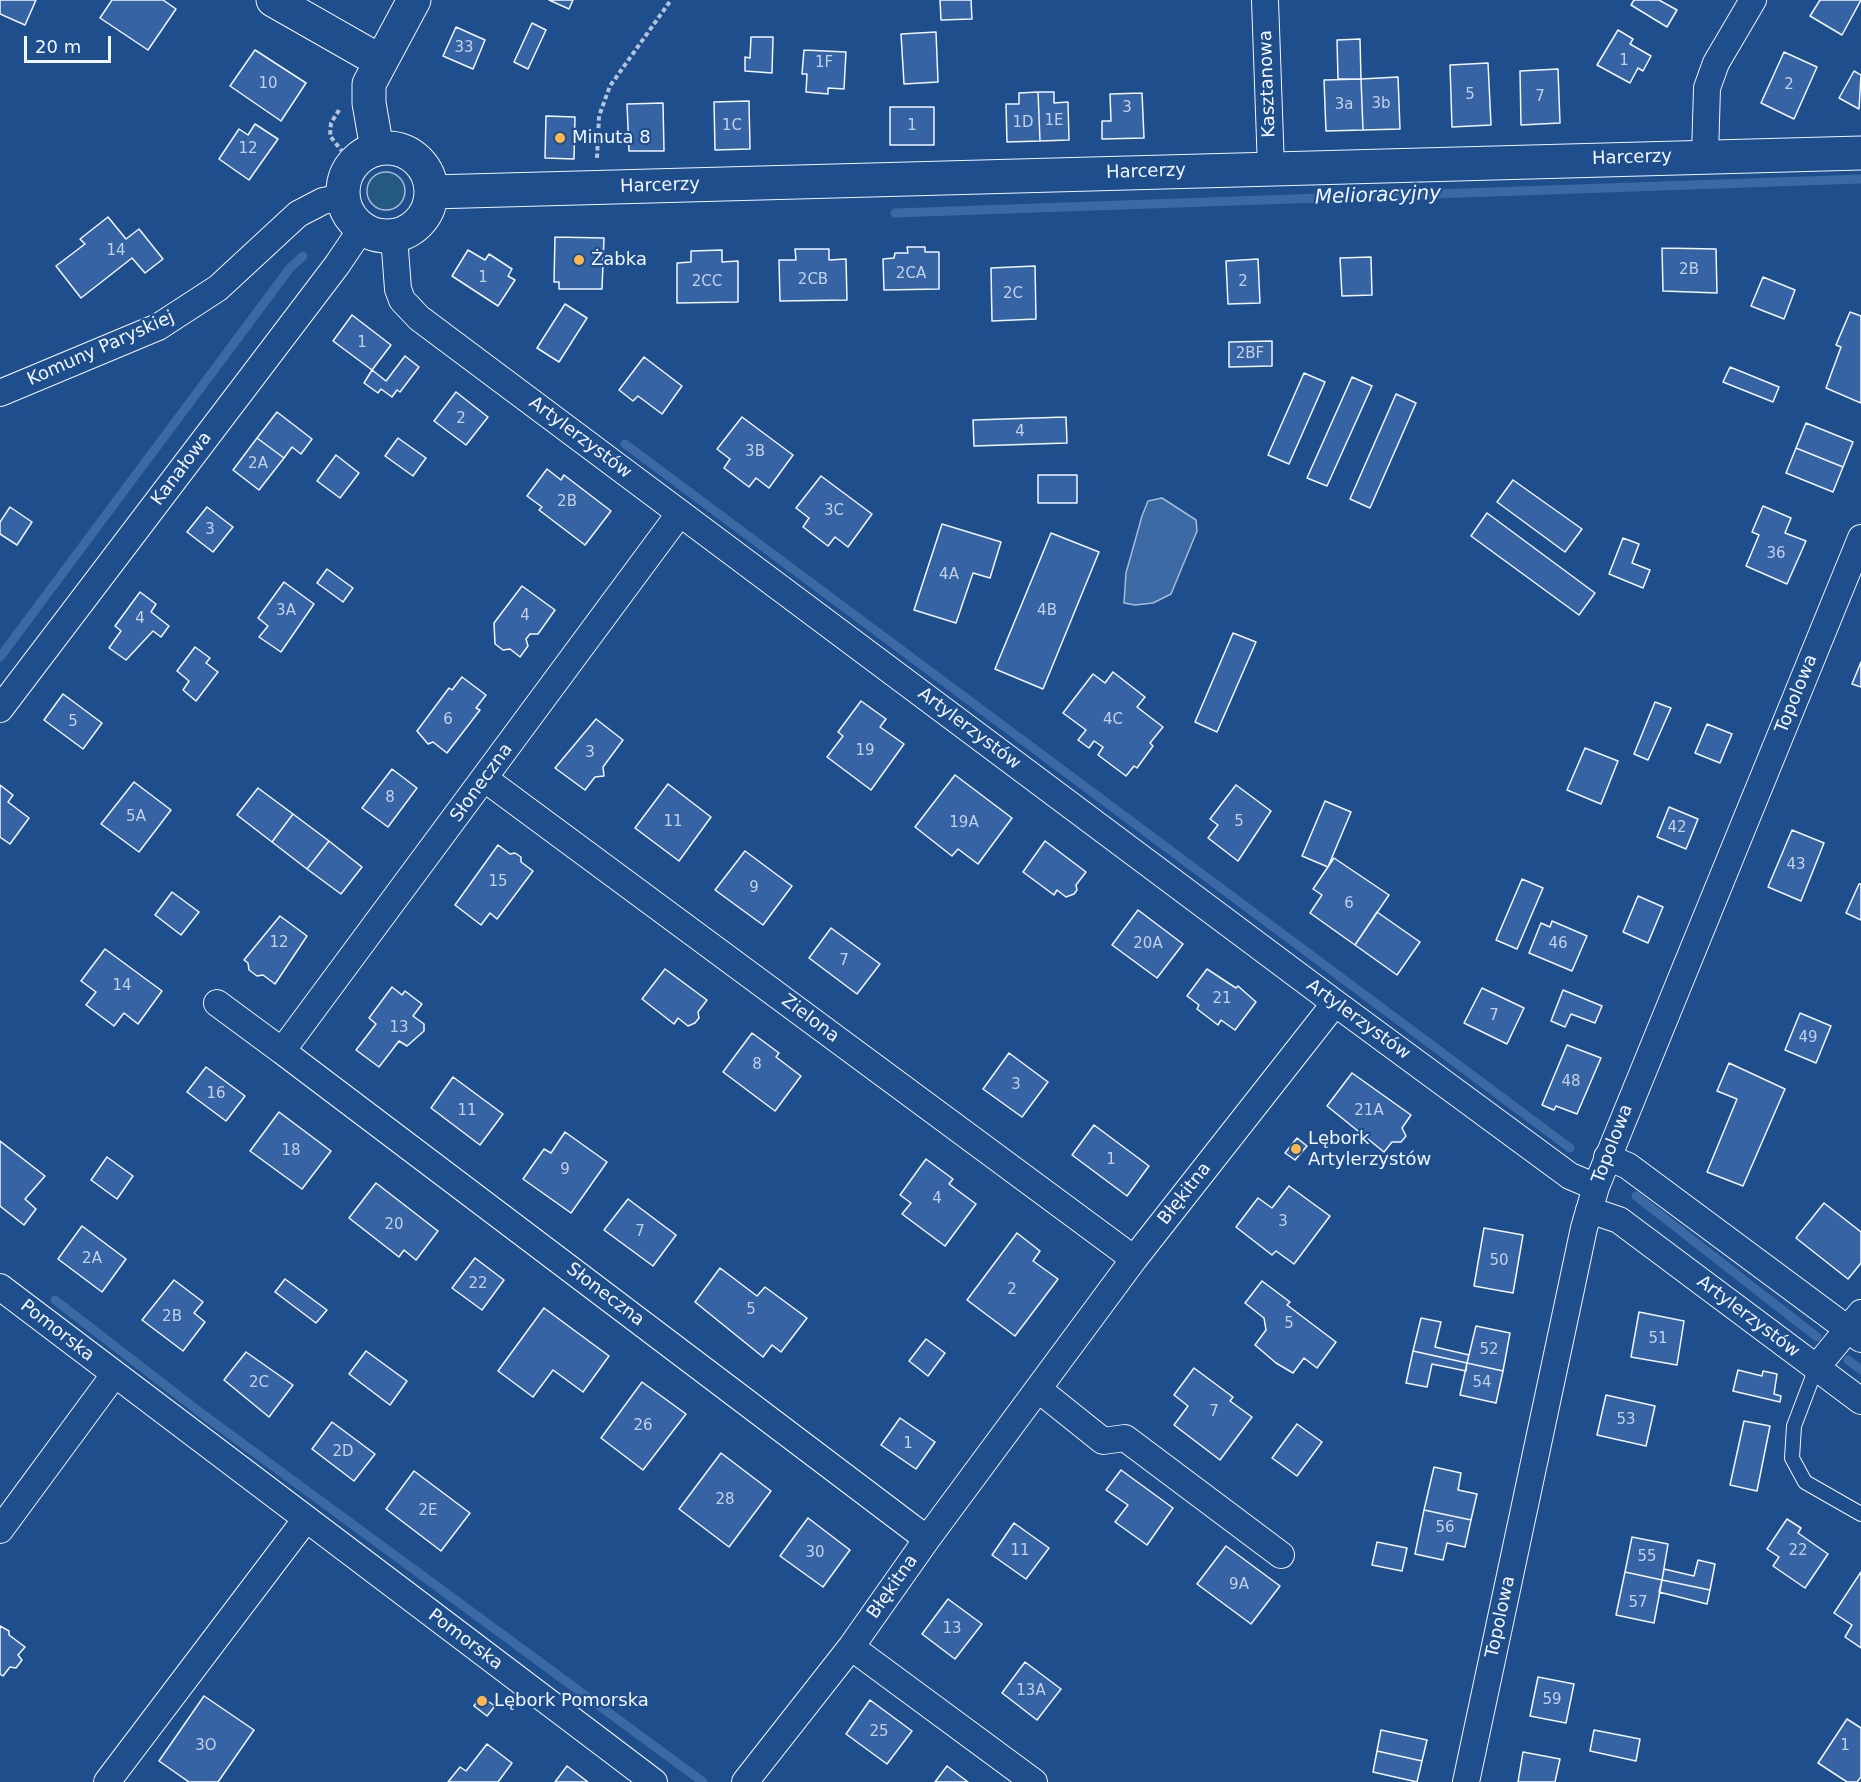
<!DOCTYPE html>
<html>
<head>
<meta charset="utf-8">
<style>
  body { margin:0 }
  #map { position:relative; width:1861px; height:1782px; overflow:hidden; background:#1f4e8c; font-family:"DejaVu Sans",sans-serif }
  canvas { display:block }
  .scale { position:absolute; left:24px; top:36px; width:87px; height:27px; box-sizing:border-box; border:3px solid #f2f6ff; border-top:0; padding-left:8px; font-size:18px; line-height:21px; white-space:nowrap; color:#f2f6ff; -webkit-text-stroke:4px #1f4e8c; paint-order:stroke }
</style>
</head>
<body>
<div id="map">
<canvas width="1861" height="1782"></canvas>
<div class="scale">20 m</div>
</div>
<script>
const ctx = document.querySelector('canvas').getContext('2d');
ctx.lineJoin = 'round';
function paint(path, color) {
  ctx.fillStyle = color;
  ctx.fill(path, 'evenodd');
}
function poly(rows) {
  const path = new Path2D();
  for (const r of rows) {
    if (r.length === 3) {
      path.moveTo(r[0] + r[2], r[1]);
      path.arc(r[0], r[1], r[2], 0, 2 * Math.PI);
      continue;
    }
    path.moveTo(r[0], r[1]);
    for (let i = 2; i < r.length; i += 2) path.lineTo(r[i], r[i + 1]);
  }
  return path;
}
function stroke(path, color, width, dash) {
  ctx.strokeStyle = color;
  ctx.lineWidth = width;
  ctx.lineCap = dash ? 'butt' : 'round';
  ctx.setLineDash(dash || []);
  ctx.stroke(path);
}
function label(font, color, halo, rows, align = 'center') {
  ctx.font = font + ' "DejaVu Sans",sans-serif';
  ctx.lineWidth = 4.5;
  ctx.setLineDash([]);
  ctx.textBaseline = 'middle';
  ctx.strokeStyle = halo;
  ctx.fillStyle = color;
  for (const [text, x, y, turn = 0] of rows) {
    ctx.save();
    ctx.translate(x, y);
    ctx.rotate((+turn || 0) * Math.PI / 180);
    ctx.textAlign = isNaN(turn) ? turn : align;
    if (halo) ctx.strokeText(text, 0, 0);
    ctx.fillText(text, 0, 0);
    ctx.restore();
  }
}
const green = poly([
  [386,191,19]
]);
const water = poly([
  [1162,498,1196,520,1197,531,1171,594,1153,603,1135,605,1124,603,1126,573,1142,516,1148,501,1162,498]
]);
const stream = poly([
  [895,213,1861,179],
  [625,444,1570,1148],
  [0,657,290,268,303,256],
  [1636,1196,1817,1337],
  [55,1300,205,1416,703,1782],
  [1848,1360,1861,1370]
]);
const building = poly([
  [0,0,36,0,25,25,0,14,0,0],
  [112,0,163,0,176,9,148,50,100,18,112,0],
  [549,0,573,0,569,9,549,0],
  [940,0,971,0,972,19,941,20,940,0],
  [1634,0,1659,0,1677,10,1667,27,1631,5,1634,0],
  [1820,0,1861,0,1842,35,1810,16,1820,0],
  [532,23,546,30,528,69,514,62,532,23],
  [456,27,485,40,473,69,443,56,456,27],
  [1618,30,1633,39,1630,44,1651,56,1643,71,1638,68,1630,83,1597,65,1618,30],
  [936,32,938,82,904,84,901,34,936,32],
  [751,37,773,37,772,73,745,71,745,57,750,58,751,37],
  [1360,39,1361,79,1338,79,1337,40,1360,39],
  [255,50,306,83,281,121,230,86,255,50],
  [804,50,846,52,844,89,828,88,828,94,806,92,807,74,802,74,804,50],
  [1784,52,1817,67,1794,119,1761,103,1784,52],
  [1488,63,1491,125,1452,127,1450,65,1488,63],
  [1558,69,1560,123,1521,125,1520,71,1558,69],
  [1854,71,1861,75,1859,109,1839,98,1854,71],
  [1398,77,1400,129,1363,130,1361,79,1398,77],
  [1361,79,1363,130,1326,131,1324,80,1361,79],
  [1038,92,1040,141,1007,142,1006,104,1019,104,1019,93,1038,92],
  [1038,92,1054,92,1054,103,1068,102,1069,140,1040,141,1038,92],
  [1142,93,1144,138,1102,139,1102,121,1111,121,1110,94,1142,93],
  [749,101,750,149,715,150,714,102,749,101],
  [663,103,664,151,629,151,627,104,663,103],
  [890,107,934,107,934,145,890,145,890,107],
  [546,116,575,117,574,159,545,158,546,116],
  [255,124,278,139,249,180,219,159,239,129,248,135,255,124],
  [108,217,126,239,139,229,163,259,145,273,132,258,81,298,56,266,85,244,80,239,108,217],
  [555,237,604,238,602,289,559,289,559,282,554,282,555,237],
  [907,247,925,247,925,252,939,252,939,289,884,290,883,259,894,258,895,253,908,253,907,247],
  [1662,248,1716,249,1717,293,1663,291,1662,248],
  [795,249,829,249,829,260,846,259,847,300,780,301,779,260,796,260,795,249],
  [468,250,485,260,489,254,512,269,508,276,515,280,498,306,452,276,468,250],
  [722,250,722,262,738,261,738,302,677,303,677,263,691,262,691,251,722,250],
  [1371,257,1372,295,1342,296,1340,258,1371,257],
  [1258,259,1260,303,1228,304,1226,261,1258,259],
  [1035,266,1036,319,992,321,991,268,1035,266],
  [1763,277,1795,290,1784,319,1751,306,1763,277],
  [565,304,587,318,559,362,537,348,565,304],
  [1850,312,1861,316,1861,403,1826,388,1841,347,1836,345,1850,312],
  [352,315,391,345,372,370,333,341,352,315],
  [1272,341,1272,366,1229,367,1229,342,1272,341],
  [405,356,419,367,400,392,397,390,392,397,381,389,378,393,364,383,372,370,386,381,405,356],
  [644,357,682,386,662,414,638,396,633,401,619,390,644,357],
  [1730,367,1779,387,1773,402,1723,382,1730,367],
  [1304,373,1325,382,1289,464,1268,455,1304,373],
  [1352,377,1372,386,1327,486,1307,478,1352,377],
  [456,392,488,417,466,445,434,421,456,392],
  [1396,394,1416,403,1370,508,1350,499,1396,394],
  [277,412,312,439,301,454,292,447,284,458,257,438,277,412],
  [742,417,793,455,769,488,756,478,749,487,724,468,730,459,717,449,742,417],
  [1066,417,1067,443,974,446,973,420,1066,417],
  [1806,423,1853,442,1843,467,1796,448,1806,423],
  [257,438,284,458,259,490,233,470,257,438],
  [398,438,426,458,413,476,385,456,398,438],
  [1796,448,1843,467,1833,492,1786,473,1796,448],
  [336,455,359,473,340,498,317,481,336,455],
  [547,469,561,480,564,475,611,511,585,545,539,510,542,507,527,496,547,469],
  [1038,475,1077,475,1077,503,1038,503,1038,475],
  [821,476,872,514,848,547,835,537,828,546,803,527,809,518,796,508,821,476],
  [1513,480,1582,529,1565,552,1497,502,1513,480],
  [1763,506,1791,518,1785,533,1806,541,1787,584,1746,566,1759,535,1752,532,1763,506],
  [10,507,32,522,17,545,0,534,0,522,10,507],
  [207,507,233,527,213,552,187,532,207,507],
  [1487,513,1595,593,1579,615,1471,536,1487,513],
  [942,524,1001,542,990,578,973,573,956,623,914,610,942,524],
  [1051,533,1099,552,1043,689,995,669,1051,533],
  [1623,538,1639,544,1632,563,1650,570,1643,588,1609,574,1623,538],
  [327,569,353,588,343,602,317,583,327,569],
  [284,582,314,604,281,652,259,637,268,626,258,618,284,582],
  [522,586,555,610,538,634,530,634,526,639,528,646,520,657,510,649,503,650,495,644,494,623,522,586],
  [140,592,156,604,151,612,169,626,161,637,153,631,126,660,109,648,121,631,115,626,140,592],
  [1233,633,1256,642,1217,732,1195,722,1233,633],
  [195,647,210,658,206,663,218,672,196,701,183,690,189,681,177,671,195,647],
  [1861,662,1861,687,1852,684,1861,662],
  [1113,672,1145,697,1137,707,1163,727,1150,743,1153,746,1137,768,1134,766,1126,776,1098,755,1103,747,1094,741,1089,748,1078,740,1086,730,1063,713,1093,674,1105,683,1113,672],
  [462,677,486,695,476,708,480,710,447,753,433,742,428,744,417,731,449,688,452,690,462,677],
  [63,694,102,723,83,749,44,720,63,694],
  [861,701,886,719,880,727,904,744,871,790,827,757,843,736,838,732,861,701],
  [1655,702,1671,708,1648,760,1634,754,1655,702],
  [596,719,623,740,603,767,604,776,595,777,585,790,555,768,596,719],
  [1707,724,1732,734,1720,763,1695,753,1707,724],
  [1585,748,1618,761,1601,804,1567,790,1585,748],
  [392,769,417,788,388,827,362,808,392,769],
  [955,775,1012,818,978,864,958,849,952,856,915,827,955,775],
  [134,782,171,810,139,852,101,824,134,782],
  [668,784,711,817,679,861,635,828,668,784],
  [0,785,13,795,8,802,29,818,10,844,0,837,0,785],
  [1236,785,1271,811,1238,861,1208,838,1218,825,1210,819,1236,785],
  [258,788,293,814,272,842,237,815,258,788],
  [1325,801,1351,812,1328,867,1302,856,1325,801],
  [1669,807,1698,819,1686,849,1657,837,1669,807],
  [293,814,329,841,307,869,272,842,293,814],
  [1792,830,1824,843,1801,901,1768,887,1792,830],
  [329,841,362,867,341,894,307,869,329,841],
  [1045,841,1086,872,1076,885,1077,890,1074,894,1066,897,1057,890,1054,895,1023,872,1045,841],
  [498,845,510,854,515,853,521,857,521,862,533,871,497,919,490,913,481,925,455,905,498,845],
  [745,851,792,886,763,925,715,890,745,851],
  [1334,858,1389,895,1355,945,1310,913,1322,895,1313,889,1334,858],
  [1522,879,1543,888,1517,949,1496,940,1522,879],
  [1859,884,1861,884,1861,920,1846,913,1859,884],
  [172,892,199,912,181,935,155,915,172,892],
  [1638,896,1663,907,1648,943,1623,932,1638,896],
  [1138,910,1183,944,1157,978,1112,945,1138,910],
  [1377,912,1420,942,1397,975,1355,945,1377,912],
  [280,916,307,936,275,984,263,975,257,976,249,970,248,963,244,960,280,916],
  [1552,921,1587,936,1572,971,1529,953,1541,923,1550,927,1552,921],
  [831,928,880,964,857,994,809,958,831,928],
  [105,949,162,991,138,1024,124,1013,114,1026,86,1005,96,992,81,981,105,949],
  [665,969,707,1000,698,1012,699,1018,695,1023,688,1026,678,1018,674,1024,642,999,665,969],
  [1207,969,1236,988,1238,986,1256,1002,1235,1030,1221,1020,1218,1025,1197,1009,1199,1005,1187,996,1207,969],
  [392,987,402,995,405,991,422,1004,413,1016,424,1024,424,1031,407,1046,399,1041,379,1067,356,1050,376,1024,369,1018,392,987],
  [1482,988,1524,1008,1507,1044,1464,1023,1482,988],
  [1563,990,1602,1006,1595,1023,1571,1014,1565,1027,1551,1021,1563,990],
  [1800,1013,1831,1026,1816,1063,1785,1050,1800,1013],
  [752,1033,779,1053,776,1057,801,1076,775,1111,723,1072,752,1033],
  [1567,1045,1601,1058,1577,1114,1556,1106,1554,1110,1542,1105,1567,1045],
  [1009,1053,1048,1082,1022,1117,983,1089,1009,1053],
  [1729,1063,1785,1089,1743,1186,1707,1172,1737,1099,1717,1091,1729,1063],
  [206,1067,245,1096,226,1121,187,1092,206,1067],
  [1352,1073,1411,1115,1402,1128,1406,1136,1401,1142,1392,1142,1384,1152,1327,1106,1352,1073],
  [453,1077,503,1114,480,1145,431,1108,453,1077],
  [279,1112,331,1151,302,1189,250,1151,279,1112],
  [1094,1125,1149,1166,1127,1196,1072,1155,1094,1125],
  [565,1132,607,1162,571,1213,523,1179,544,1149,551,1153,565,1132],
  [1297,1138,1307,1146,1295,1160,1285,1153,1297,1138],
  [0,1141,45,1176,25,1199,36,1209,24,1225,0,1206,0,1141],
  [107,1157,133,1176,117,1199,91,1180,107,1157],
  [926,1159,953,1179,949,1184,976,1204,945,1246,902,1214,911,1203,900,1195,926,1159],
  [376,1183,438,1231,416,1260,404,1250,399,1257,349,1218,376,1183],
  [1289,1186,1330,1216,1294,1264,1276,1251,1272,1255,1236,1227,1258,1198,1272,1208,1289,1186],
  [628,1199,676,1235,653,1266,604,1230,628,1199],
  [1824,1203,1861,1232,1861,1263,1848,1279,1796,1238,1824,1203],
  [82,1226,126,1259,102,1292,58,1259,82,1226],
  [1484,1228,1523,1235,1513,1293,1474,1286,1484,1228],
  [1017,1233,1040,1251,1033,1261,1058,1279,1015,1336,967,1300,1017,1233],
  [475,1258,504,1280,482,1310,452,1288,475,1258],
  [720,1268,757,1296,765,1287,807,1318,781,1352,772,1345,763,1357,695,1302,720,1268],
  [285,1279,327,1310,316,1323,275,1292,285,1279],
  [174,1280,203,1302,194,1313,205,1322,183,1351,142,1320,174,1280],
  [1262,1281,1290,1302,1287,1305,1336,1342,1317,1368,1304,1358,1293,1373,1276,1363,1255,1345,1266,1330,1264,1318,1245,1303,1262,1281],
  [544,1308,609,1356,583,1392,553,1370,533,1397,498,1371,544,1308],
  [1639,1312,1684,1321,1677,1365,1631,1357,1639,1312],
  [1421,1318,1441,1322,1435,1347,1469,1355,1467,1363,1413,1351,1421,1318],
  [1476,1326,1510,1333,1503,1371,1467,1363,1476,1326],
  [926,1339,945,1353,928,1376,909,1361,926,1339],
  [366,1351,407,1381,390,1405,349,1374,366,1351],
  [1413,1351,1467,1363,1466,1371,1432,1364,1427,1387,1406,1383,1413,1351],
  [246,1352,293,1385,269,1417,224,1380,246,1352],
  [1467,1363,1503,1371,1496,1403,1460,1395,1467,1363],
  [1194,1368,1233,1397,1230,1401,1252,1417,1220,1460,1174,1425,1188,1406,1174,1395,1194,1368],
  [1738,1370,1762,1376,1763,1371,1777,1374,1774,1394,1781,1396,1780,1402,1733,1391,1738,1370],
  [642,1382,686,1414,643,1470,601,1438,642,1382],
  [1606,1395,1655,1406,1646,1446,1597,1435,1606,1395],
  [900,1418,935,1442,916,1469,881,1445,900,1418],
  [1744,1421,1770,1426,1757,1491,1730,1485,1744,1421],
  [332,1422,375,1454,354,1481,312,1449,332,1422],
  [1297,1424,1322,1442,1297,1476,1272,1458,1297,1424],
  [721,1453,771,1491,729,1547,679,1509,721,1453],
  [1434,1467,1461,1473,1458,1490,1477,1494,1471,1520,1424,1510,1434,1467],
  [1121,1470,1173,1508,1147,1545,1115,1522,1128,1505,1106,1490,1121,1470],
  [414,1471,470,1513,441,1551,386,1509,414,1471],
  [1424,1510,1471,1520,1465,1547,1447,1543,1443,1560,1415,1554,1424,1510],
  [808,1518,850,1550,823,1587,780,1556,808,1518],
  [1787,1519,1801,1528,1798,1533,1828,1554,1805,1588,1773,1566,1779,1557,1767,1549,1787,1519],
  [1014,1523,1049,1548,1026,1579,992,1555,1014,1523],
  [1632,1537,1668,1544,1662,1580,1625,1572,1632,1537],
  [1377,1542,1407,1548,1402,1571,1372,1565,1377,1542],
  [1226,1546,1280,1586,1251,1624,1197,1584,1226,1546],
  [1698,1560,1715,1564,1710,1590,1662,1580,1664,1569,1694,1576,1698,1560],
  [1625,1572,1662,1580,1654,1623,1616,1615,1625,1572],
  [1861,1572,1861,1648,1845,1637,1852,1625,1834,1613,1861,1572],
  [1662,1580,1710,1590,1707,1604,1659,1592,1662,1580],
  [948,1599,982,1624,955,1659,922,1634,948,1599],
  [0,1626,9,1631,9,1635,25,1647,18,1655,22,1660,16,1668,10,1667,3,1676,0,1674,0,1626],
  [1025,1662,1061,1689,1037,1720,1002,1693,1025,1662],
  [1538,1677,1574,1684,1566,1723,1530,1716,1538,1677],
  [204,1696,254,1730,218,1782,189,1782,159,1761,204,1696],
  [480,1696,495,1706,487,1716,474,1706,480,1696],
  [870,1700,912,1731,887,1764,846,1734,870,1700],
  [1847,1719,1861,1728,1861,1777,1857,1782,1847,1782,1818,1763,1847,1719],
  [1381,1730,1427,1740,1422,1761,1377,1751,1381,1730],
  [1594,1730,1640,1739,1636,1761,1590,1751,1594,1730],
  [487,1744,512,1763,498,1782,448,1782,460,1767,466,1771,487,1744],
  [1377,1751,1422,1761,1417,1782,1373,1772,1377,1751],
  [1523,1752,1560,1759,1555,1782,1518,1782,1523,1752],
  [567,1766,588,1782,555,1782,567,1766],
  [947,1766,968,1782,935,1782,947,1766]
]);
const path = poly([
  [339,110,331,123,330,136,345,155],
  [387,192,55],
  [597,158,599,116,610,86,671,0]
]);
const lane = poly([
  [1816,1368,1794,1426,1792,1458,1805,1482,1861,1514]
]);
const street = poly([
  [1265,0,1271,168],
  [1705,155,1707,88,1716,63,1753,0],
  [394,236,398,289,402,300,419,318,1335,1003,1570,1176,1596,1187],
  [0,393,158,327,218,288,298,214,323,201,344,197],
  [680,513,282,1051,927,1539],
  [0,709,337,265,362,228],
  [485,779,1134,1259],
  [217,1003,282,1051],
  [1607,1157,1628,1166,1861,1339],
  [1589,1210,1619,1220,1861,1401],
  [0,1287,654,1782],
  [1816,1368,1861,1313],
  [1038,1389,1103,1441,1125,1438,1281,1555],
  [0,1530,114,1375],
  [851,1647,1034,1782],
  [107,1782,306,1519],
  [745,1782,851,1647,927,1539,1134,1259,1335,1003],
  [1466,1782,1584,1228,1596,1187,1861,538]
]);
const secondary = poly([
  [273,0,380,61],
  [387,192,44],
  [377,149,369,103,369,84,414,0],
  [431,192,1861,153]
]);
const markers = [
  [560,138,6,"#ffb74d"],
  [579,260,6,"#ffb74d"],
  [1296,1149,6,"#ffb74d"],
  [482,1701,6,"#ffb74d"]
];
const numberNames = [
  ["33",464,48],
  ["1",1624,61],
  ["1F",824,63],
  ["10",268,84],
  ["2",1789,85],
  ["5",1470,95],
  ["7",1540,97],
  ["3b",1381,104],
  ["3a",1344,105],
  ["3",1127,108],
  ["1E",1054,121],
  ["1D",1023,123],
  ["1C",732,126],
  ["1",912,126],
  ["12",248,149],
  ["14",116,251],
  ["2B",1689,270],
  ["2CA",911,274],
  ["1",483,278],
  ["2CB",813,280],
  ["2CC",707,282],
  ["2",1243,282],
  ["2C",1013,294],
  ["1",362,343],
  ["2BF",1250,354],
  ["2",461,419],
  ["4",1020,432],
  ["3B",755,452],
  ["2A",258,464],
  ["2B",567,502],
  ["3C",834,511],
  ["3",210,530],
  ["36",1776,554],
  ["4A",949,575],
  ["3A",286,611],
  ["4B",1047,611],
  ["4",525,616],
  ["4",140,619],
  ["6",448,720],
  ["4C",1113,720],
  ["5",73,722],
  ["19",865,751],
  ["3",590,753],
  ["8",390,798],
  ["5A",136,817],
  ["11",673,822],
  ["5",1239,822],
  ["19A",964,823],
  ["42",1677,828],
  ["43",1796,865],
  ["15",498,882],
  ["9",754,888],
  ["6",1349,904],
  ["12",279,943],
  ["20A",1148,944],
  ["46",1558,944],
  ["7",844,961],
  ["14",122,986],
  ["21",1222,999],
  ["7",1494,1016],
  ["13",399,1028],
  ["49",1808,1038],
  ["8",757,1065],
  ["48",1571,1082],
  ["3",1016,1085],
  ["16",216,1094],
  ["11",467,1111],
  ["21A",1369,1111],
  ["18",291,1151],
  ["1",1111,1160],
  ["9",565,1170],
  ["4",937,1199],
  ["3",1283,1222],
  ["20",394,1225],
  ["7",640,1232],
  ["2A",92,1259],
  ["50",1499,1261],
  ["22",478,1284],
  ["2",1012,1290],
  ["5",751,1310],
  ["2B",172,1317],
  ["5",1289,1324],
  ["51",1658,1339],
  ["52",1489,1350],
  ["2C",259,1383],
  ["54",1482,1383],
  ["7",1214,1412],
  ["53",1626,1420],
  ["26",643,1426],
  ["1",908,1444],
  ["2D",343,1452],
  ["28",725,1500],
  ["2E",428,1511],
  ["56",1445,1528],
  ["11",1020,1551],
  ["22",1798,1551],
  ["30",815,1553],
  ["55",1647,1557],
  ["9A",1239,1585],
  ["57",1638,1603],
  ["13",952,1629],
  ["13A",1031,1691],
  ["59",1552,1700],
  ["25",879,1732],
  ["3O",206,1746],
  ["1",1845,1746]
];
const streetNames = [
  ["Kasztanowa",1268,84,-92],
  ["Harcerzy",1632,158,-2],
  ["Harcerzy",1146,172,-2],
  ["Harcerzy",660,186,-2],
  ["Komuny Paryskiej",101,349,-24],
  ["Artylerzystów",580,438,37],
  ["Kanałowa",182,469,-53],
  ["Topolowa",1797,694,-68],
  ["Artylerzystów",969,729,37],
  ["Słoneczna",482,783,-54],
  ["Zielona",810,1019,37],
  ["Artylerzystów",1358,1020,36],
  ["Topolowa",1613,1144,-69],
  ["Błękitna",1185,1194,-52],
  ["Słoneczna",605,1295,37],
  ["Artylerzystów",1748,1317,37],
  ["Pomorska",57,1331,38],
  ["Błękitna",893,1587,-55],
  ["Topolowa",1501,1617,-78],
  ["Pomorska",465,1640,37]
];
const poiNames = [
  ["Minuta 8",572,138],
  ["Żabka",591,260],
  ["Lębork",1308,1139],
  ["Artylerzystów",1308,1160],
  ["Lębork Pomorska",494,1701]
];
const waterNames = [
  ["Melioracyjny",1378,196,-2]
];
paint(green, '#245a82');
stroke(green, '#a8bbd7', 1.5);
paint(water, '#3b69a3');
stroke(water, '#a8bbd7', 1.5);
stroke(stream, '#3b69a3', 9);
paint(building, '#3563a3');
stroke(building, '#f2f6ff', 1.5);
stroke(lane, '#f2f6ff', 16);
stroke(street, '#f2f6ff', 28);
stroke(secondary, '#f2f6ff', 35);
stroke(path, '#b3c4dc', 4, [4.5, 3]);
stroke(lane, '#1f4e8c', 14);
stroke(street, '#1f4e8c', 26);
stroke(secondary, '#1f4e8c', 33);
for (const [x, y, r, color] of markers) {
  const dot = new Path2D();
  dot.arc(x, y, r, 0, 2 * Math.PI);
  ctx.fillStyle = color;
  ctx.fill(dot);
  stroke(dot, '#1f4e8c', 2);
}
label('15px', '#c3d1e8', null, numberNames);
label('18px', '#f2f6ff', '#1f4e8c', streetNames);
label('18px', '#f2f6ff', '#1f4e8c', poiNames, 'left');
label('italic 20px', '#f2f6ff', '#1f4e8c', waterNames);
</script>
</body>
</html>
